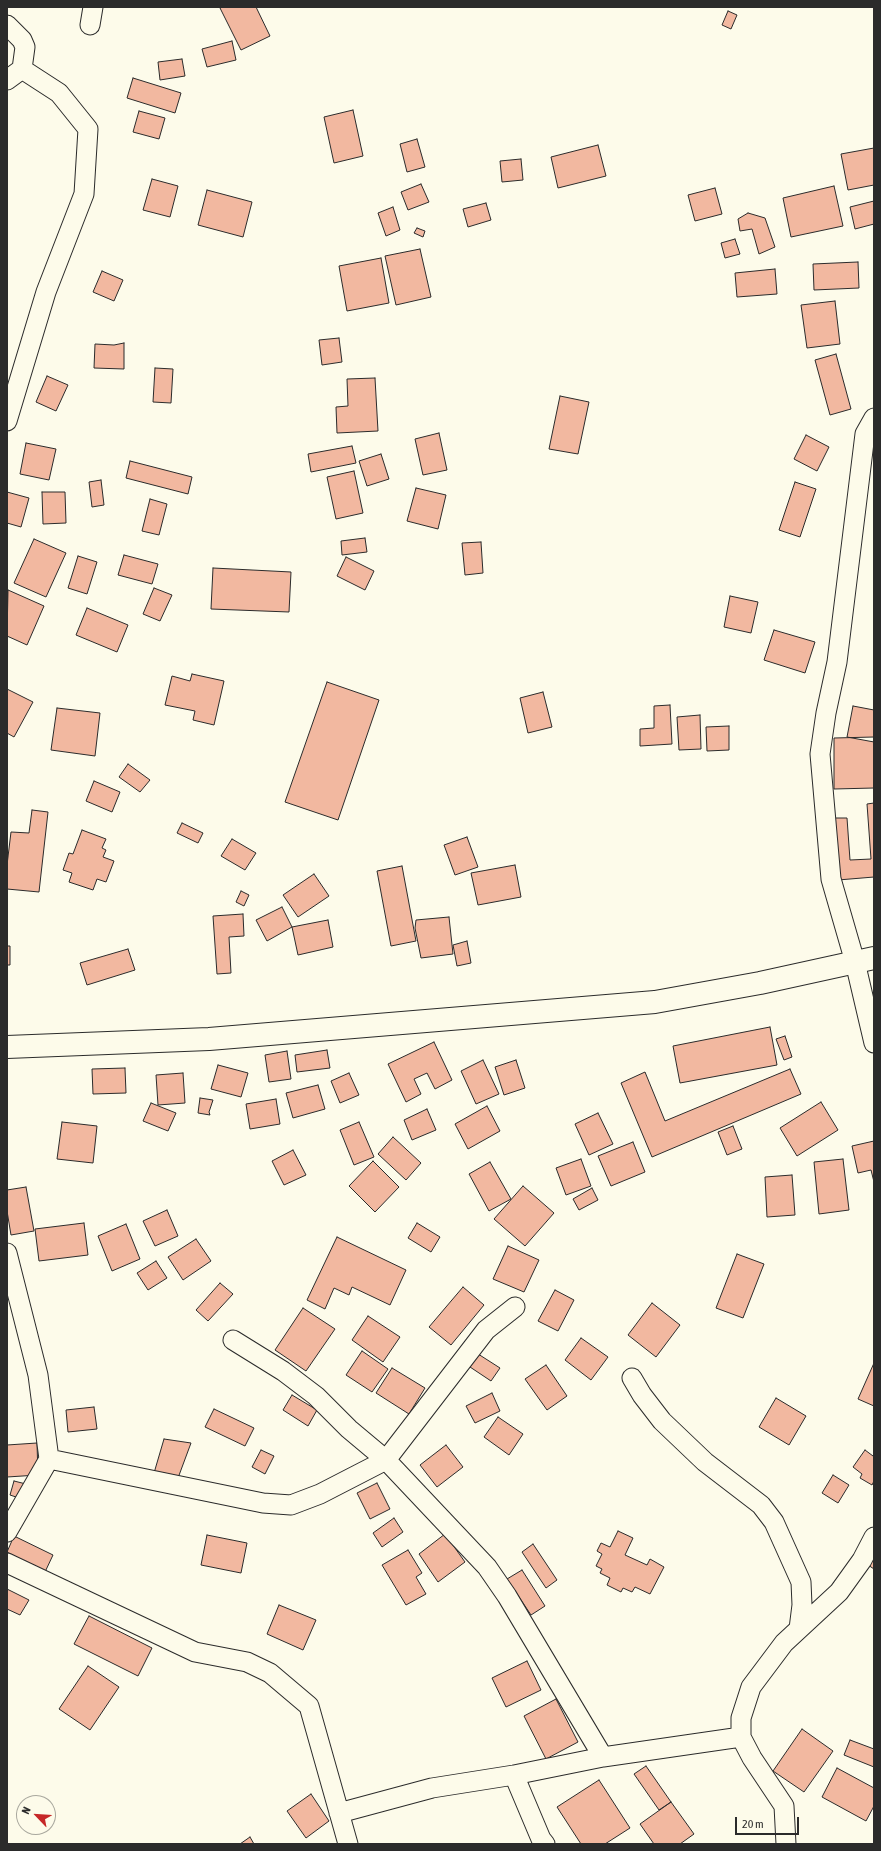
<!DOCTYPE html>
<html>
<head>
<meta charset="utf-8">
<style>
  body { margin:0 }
  #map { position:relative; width:881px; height:1851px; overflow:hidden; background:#fdfbea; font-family:"Asap Condensed",sans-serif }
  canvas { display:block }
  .frame { position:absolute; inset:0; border:8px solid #2b2b2b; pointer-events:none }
  .north { position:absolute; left:16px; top:1795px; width:40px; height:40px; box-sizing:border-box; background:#fdfbea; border:1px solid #a9a89e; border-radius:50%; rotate:295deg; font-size:11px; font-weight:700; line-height:16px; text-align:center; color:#2b2b2b }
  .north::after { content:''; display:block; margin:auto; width:14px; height:18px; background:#c62828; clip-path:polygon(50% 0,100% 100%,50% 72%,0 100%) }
  .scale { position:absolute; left:735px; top:1817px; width:64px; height:18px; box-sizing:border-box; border:2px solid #2b2b2b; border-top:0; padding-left:5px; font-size:12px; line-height:14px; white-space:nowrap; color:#2b2b2b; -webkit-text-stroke:3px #fdfbea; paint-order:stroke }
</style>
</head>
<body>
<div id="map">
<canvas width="881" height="1851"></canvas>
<div class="frame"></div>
<div class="north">N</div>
<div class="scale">20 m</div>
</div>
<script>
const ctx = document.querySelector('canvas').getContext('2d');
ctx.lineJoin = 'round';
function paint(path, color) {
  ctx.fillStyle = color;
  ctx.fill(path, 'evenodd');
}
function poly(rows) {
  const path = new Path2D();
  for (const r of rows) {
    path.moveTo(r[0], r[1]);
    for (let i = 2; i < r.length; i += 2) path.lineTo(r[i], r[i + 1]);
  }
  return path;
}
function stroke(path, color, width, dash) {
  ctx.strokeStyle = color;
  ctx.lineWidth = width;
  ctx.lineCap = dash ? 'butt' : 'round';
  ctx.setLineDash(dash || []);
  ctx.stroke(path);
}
const building = poly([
  [223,7,256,7,270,36,241,50,220,8,223,7],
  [728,11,737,15,731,29,722,25,728,11],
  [232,41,236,60,207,67,202,49,232,41],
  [182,59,185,76,160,80,158,62,182,59],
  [133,78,181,93,175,113,127,98,133,78],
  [353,110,363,156,334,163,324,117,353,110],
  [139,111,165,118,159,139,133,132,139,111],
  [417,139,425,167,407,172,400,144,417,139],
  [598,145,606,176,558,188,551,157,598,145],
  [874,148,874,185,848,190,841,154,874,148],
  [521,159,523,180,502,182,500,161,521,159],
  [152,179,178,186,170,217,143,210,152,179],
  [421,184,429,202,408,210,401,192,421,184],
  [834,186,843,226,791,237,783,198,834,186],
  [715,188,722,214,695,221,688,195,715,188],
  [207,190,252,202,243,237,198,225,207,190],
  [874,201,874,224,855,229,850,207,874,201],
  [486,203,491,220,468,227,463,209,486,203],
  [393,207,400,230,386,236,378,213,393,207],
  [748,213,765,218,775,247,759,254,752,229,740,231,738,219,748,213],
  [417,228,425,231,423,237,414,233,417,228],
  [735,239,740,254,725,258,721,243,735,239],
  [420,249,431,297,396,305,385,256,420,249],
  [381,258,389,303,347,311,339,266,381,258],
  [858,262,859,288,814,290,813,264,858,262],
  [775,269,777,294,737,297,735,273,775,269],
  [102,271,123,280,114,301,93,292,102,271],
  [835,301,840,344,807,348,801,305,835,301],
  [339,338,342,362,322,365,319,340,339,338],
  [124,343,124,369,94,368,95,344,114,345,124,343],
  [836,354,851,409,830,415,815,360,836,354],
  [155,368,173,369,171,403,153,402,155,368],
  [47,376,68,385,56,411,36,402,47,376],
  [375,378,378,431,337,433,336,407,348,406,347,379,375,378],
  [560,396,589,402,578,454,549,449,560,396],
  [439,433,447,470,423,475,415,439,439,433],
  [806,435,829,447,817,471,794,459,806,435],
  [26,443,56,449,49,480,20,474,26,443],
  [352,446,356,463,311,472,308,454,352,446],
  [381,454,389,479,367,486,359,461,381,454],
  [130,461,192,477,188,494,126,478,130,461],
  [354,471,363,513,336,519,327,477,354,471],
  [101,480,104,505,92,507,89,482,101,480],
  [795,482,816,489,800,537,779,530,795,482],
  [416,488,446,495,438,529,407,521,416,488],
  [7,492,29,498,21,527,7,523,7,492],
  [42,492,65,492,66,523,43,524,42,492],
  [150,499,167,504,159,535,142,531,150,499],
  [365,538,367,552,342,555,341,541,365,538],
  [34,539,66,553,46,597,14,583,34,539],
  [481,542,483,573,465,575,462,543,481,542],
  [124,555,158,564,152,584,118,575,124,555],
  [78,556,97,562,87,594,68,588,78,556],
  [346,557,374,571,365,590,337,576,346,557],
  [213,568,291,572,289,612,211,609,213,568],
  [154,588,172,595,160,621,143,614,154,588],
  [8,590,44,606,27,645,7,636,8,590],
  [730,596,758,602,751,633,724,627,730,596],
  [87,608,128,625,117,652,76,635,87,608],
  [774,630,815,642,805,673,764,660,774,630],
  [192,674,224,681,214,725,193,720,195,711,165,705,172,676,190,681,192,674],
  [327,682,379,700,338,820,285,802,327,682],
  [7,689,33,702,14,737,7,733,7,689],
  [543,692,552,727,528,733,520,698,543,692],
  [670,705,672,744,640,746,640,729,654,728,654,706,670,705],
  [853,706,874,710,874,742,847,737,853,706],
  [57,708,100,713,95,756,51,750,57,708],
  [700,715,701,749,679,750,677,717,700,715],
  [729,726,729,750,707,751,706,727,729,726],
  [874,737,874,788,834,789,834,738,874,737],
  [128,764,150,780,140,792,119,777,128,764],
  [94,781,120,792,112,812,86,801,94,781],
  [874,803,874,877,838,880,834,818,847,818,850,860,871,859,867,804,874,803],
  [32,810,48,812,39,892,7,889,7,865,11,832,29,833,32,810],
  [182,823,203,833,198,843,177,833,182,823],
  [82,830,106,839,102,848,106,850,103,857,114,861,106,882,97,879,93,890,69,882,72,873,63,870,69,853,73,854,82,830],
  [467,837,478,867,455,875,444,845,467,837],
  [232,839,256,853,245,870,221,856,232,839],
  [515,865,521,897,478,905,471,873,515,865],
  [402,866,416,941,391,946,377,871,402,866],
  [314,874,329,896,298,917,283,895,314,874],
  [241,891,249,895,244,906,236,902,241,891],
  [282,907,292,927,267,941,256,920,282,907],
  [243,914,244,936,229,937,231,973,217,974,213,916,243,914],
  [449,917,453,954,421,958,415,928,416,920,449,917],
  [328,920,333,947,298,955,292,927,328,920],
  [467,941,471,963,457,966,453,945,467,941],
  [7,946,10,946,10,965,7,965,7,946],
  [128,949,135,970,87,985,80,963,128,949],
  [770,1027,777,1065,680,1083,673,1046,770,1027],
  [785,1036,792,1057,784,1060,776,1039,785,1036],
  [434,1042,452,1080,435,1089,427,1073,414,1079,421,1094,406,1102,388,1064,434,1042],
  [327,1050,330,1068,297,1072,295,1055,327,1050],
  [287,1051,291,1079,269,1082,265,1055,287,1051],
  [483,1060,499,1094,476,1104,461,1071,483,1060],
  [516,1060,525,1088,504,1095,495,1067,516,1060],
  [218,1065,248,1073,241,1097,211,1089,218,1065],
  [125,1068,126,1093,93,1094,92,1069,125,1068],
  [790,1069,801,1094,652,1157,621,1083,645,1072,665,1121,790,1069],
  [183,1073,185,1103,158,1105,156,1075,183,1073],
  [349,1073,359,1095,340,1103,331,1081,349,1073],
  [318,1085,325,1109,293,1118,286,1093,318,1085],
  [200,1098,213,1100,209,1112,210,1115,198,1113,200,1098],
  [276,1099,280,1124,250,1129,246,1104,276,1099],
  [821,1102,838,1130,797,1156,780,1128,821,1102],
  [151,1103,176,1113,168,1131,143,1121,151,1103],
  [487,1106,500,1131,468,1149,455,1124,487,1106],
  [427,1109,436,1130,412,1140,404,1120,427,1109],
  [598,1113,613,1144,589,1155,575,1124,598,1113],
  [62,1122,97,1126,93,1163,57,1159,62,1122],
  [359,1122,374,1157,354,1165,340,1130,359,1122],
  [733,1126,742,1149,727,1155,718,1132,733,1126],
  [393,1137,421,1163,406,1180,378,1154,393,1137],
  [874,1141,874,1182,871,1170,858,1173,852,1146,874,1141],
  [633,1142,645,1172,611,1186,598,1156,633,1142],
  [293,1150,306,1175,284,1185,272,1161,293,1150],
  [581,1159,591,1186,566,1195,556,1168,581,1159],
  [843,1159,849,1210,819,1214,814,1162,843,1159],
  [373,1161,399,1187,375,1212,349,1186,373,1161],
  [490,1162,511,1199,489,1211,469,1174,490,1162],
  [792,1175,795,1215,767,1217,765,1177,792,1175],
  [523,1186,554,1213,525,1246,494,1219,523,1186],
  [26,1187,34,1231,11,1235,7,1211,7,1190,26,1187],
  [592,1188,598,1200,579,1210,573,1199,592,1188],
  [167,1210,178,1236,155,1246,143,1221,167,1210],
  [84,1223,88,1255,39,1261,35,1229,84,1223],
  [417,1223,440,1237,431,1252,408,1238,417,1223],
  [126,1224,140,1259,112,1271,98,1236,126,1224],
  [337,1237,406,1270,390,1305,352,1287,349,1295,334,1288,325,1309,307,1300,337,1237],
  [196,1239,211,1261,183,1280,168,1257,196,1239],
  [508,1246,539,1260,524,1292,493,1279,508,1246],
  [737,1254,764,1264,743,1318,716,1308,737,1254],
  [156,1261,167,1278,148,1290,137,1273,156,1261],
  [220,1283,233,1294,208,1321,196,1310,220,1283],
  [463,1287,484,1305,451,1345,429,1327,463,1287],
  [555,1290,574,1300,558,1331,538,1321,555,1290],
  [652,1303,680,1325,656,1357,628,1335,652,1303],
  [303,1308,335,1329,306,1371,275,1350,303,1308],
  [368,1316,400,1337,383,1362,352,1340,368,1316],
  [581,1338,608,1357,591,1380,565,1360,581,1338],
  [362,1351,388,1369,372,1392,346,1375,362,1351],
  [475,1352,500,1368,491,1381,467,1365,475,1352],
  [874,1363,874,1406,858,1399,874,1363],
  [546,1365,567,1396,547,1410,525,1379,546,1365],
  [392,1368,425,1388,409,1414,376,1393,392,1368],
  [492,1393,500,1411,475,1423,466,1406,492,1393],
  [292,1395,317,1410,308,1426,283,1410,292,1395],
  [776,1398,806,1416,789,1445,759,1427,776,1398],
  [94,1407,97,1429,68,1432,66,1410,94,1407],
  [214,1409,254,1428,245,1446,205,1427,214,1409],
  [498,1417,523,1434,509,1455,484,1437,498,1417],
  [164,1439,191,1443,178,1478,154,1473,164,1439],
  [37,1443,38,1475,7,1477,7,1445,37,1443],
  [446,1445,463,1467,437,1487,420,1465,446,1445],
  [261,1450,274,1456,265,1474,252,1467,261,1450],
  [865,1450,873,1456,874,1454,874,1481,872,1485,860,1478,862,1474,853,1467,865,1450],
  [833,1475,849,1485,838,1503,822,1493,833,1475],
  [14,1481,26,1484,22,1499,10,1495,14,1481],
  [377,1483,390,1509,370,1519,357,1493,377,1483],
  [394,1518,403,1532,382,1547,373,1533,394,1518],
  [618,1531,633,1538,625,1555,647,1565,650,1559,664,1567,650,1594,635,1587,632,1592,623,1588,621,1592,607,1585,610,1578,600,1573,602,1569,596,1566,602,1554,597,1551,601,1543,610,1547,618,1531],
  [445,1534,465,1562,438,1582,419,1554,445,1534],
  [207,1535,247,1543,241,1573,201,1565,207,1535],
  [14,1536,53,1555,45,1572,7,1552,14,1536],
  [533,1544,557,1580,546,1588,522,1552,533,1544],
  [408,1550,422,1573,416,1577,426,1594,406,1605,382,1565,408,1550],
  [874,1556,874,1569,868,1565,874,1556],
  [522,1570,545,1606,531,1615,507,1579,522,1570],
  [7,1589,29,1600,20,1615,7,1609,7,1589],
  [279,1605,316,1620,303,1650,267,1634,279,1605],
  [89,1616,152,1648,138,1676,74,1644,89,1616],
  [527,1661,541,1690,506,1707,492,1678,527,1661],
  [88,1666,119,1687,90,1730,59,1709,88,1666],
  [556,1699,578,1742,546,1759,524,1716,556,1699],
  [802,1729,833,1751,804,1792,773,1771,802,1729],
  [850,1740,874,1749,874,1767,844,1755,850,1740],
  [646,1766,671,1802,659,1810,634,1774,646,1766],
  [837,1768,874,1788,874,1806,866,1821,822,1797,837,1768],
  [599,1780,630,1828,605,1844,581,1844,557,1807,599,1780],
  [311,1794,329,1821,306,1838,287,1811,311,1794],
  [671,1802,694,1834,680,1844,654,1844,640,1824,671,1802],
  [250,1837,254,1844,240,1844,250,1837]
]);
const minor = poly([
  [7,25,22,40,25,47,22,69,7,80],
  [90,25,93,7],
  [874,418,865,434,837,662,826,713,820,754,831,879,855,962,874,1043],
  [7,421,46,292,84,194,88,129,59,93,22,69],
  [7,1253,38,1375,49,1459,7,1532],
  [233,1340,283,1371,316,1396,349,1429,386,1460,487,1567,507,1596,603,1757],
  [632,1378,642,1395,662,1421,705,1462,761,1505,774,1522,801,1582,802,1605,799,1629],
  [49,1459,263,1503,291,1505,320,1494,386,1460,486,1330,515,1307],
  [7,1563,195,1652,247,1662,270,1673,309,1706,348,1844],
  [514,1775,541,1839,545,1844],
  [339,1813,432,1788,514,1775,603,1757,741,1737],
  [786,1844,784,1806,752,1758,741,1737,741,1718,751,1687,784,1643,839,1592,862,1560,874,1537]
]);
const primary = poly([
  [7,1047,209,1039,655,1002,760,983,874,958]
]);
paint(building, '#f2b8a0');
stroke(building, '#2b2b2b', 1);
stroke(minor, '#2b2b2b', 21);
stroke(primary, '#2b2b2b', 24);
stroke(minor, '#fdfbea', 19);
stroke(primary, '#fdfbea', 22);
</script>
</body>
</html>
